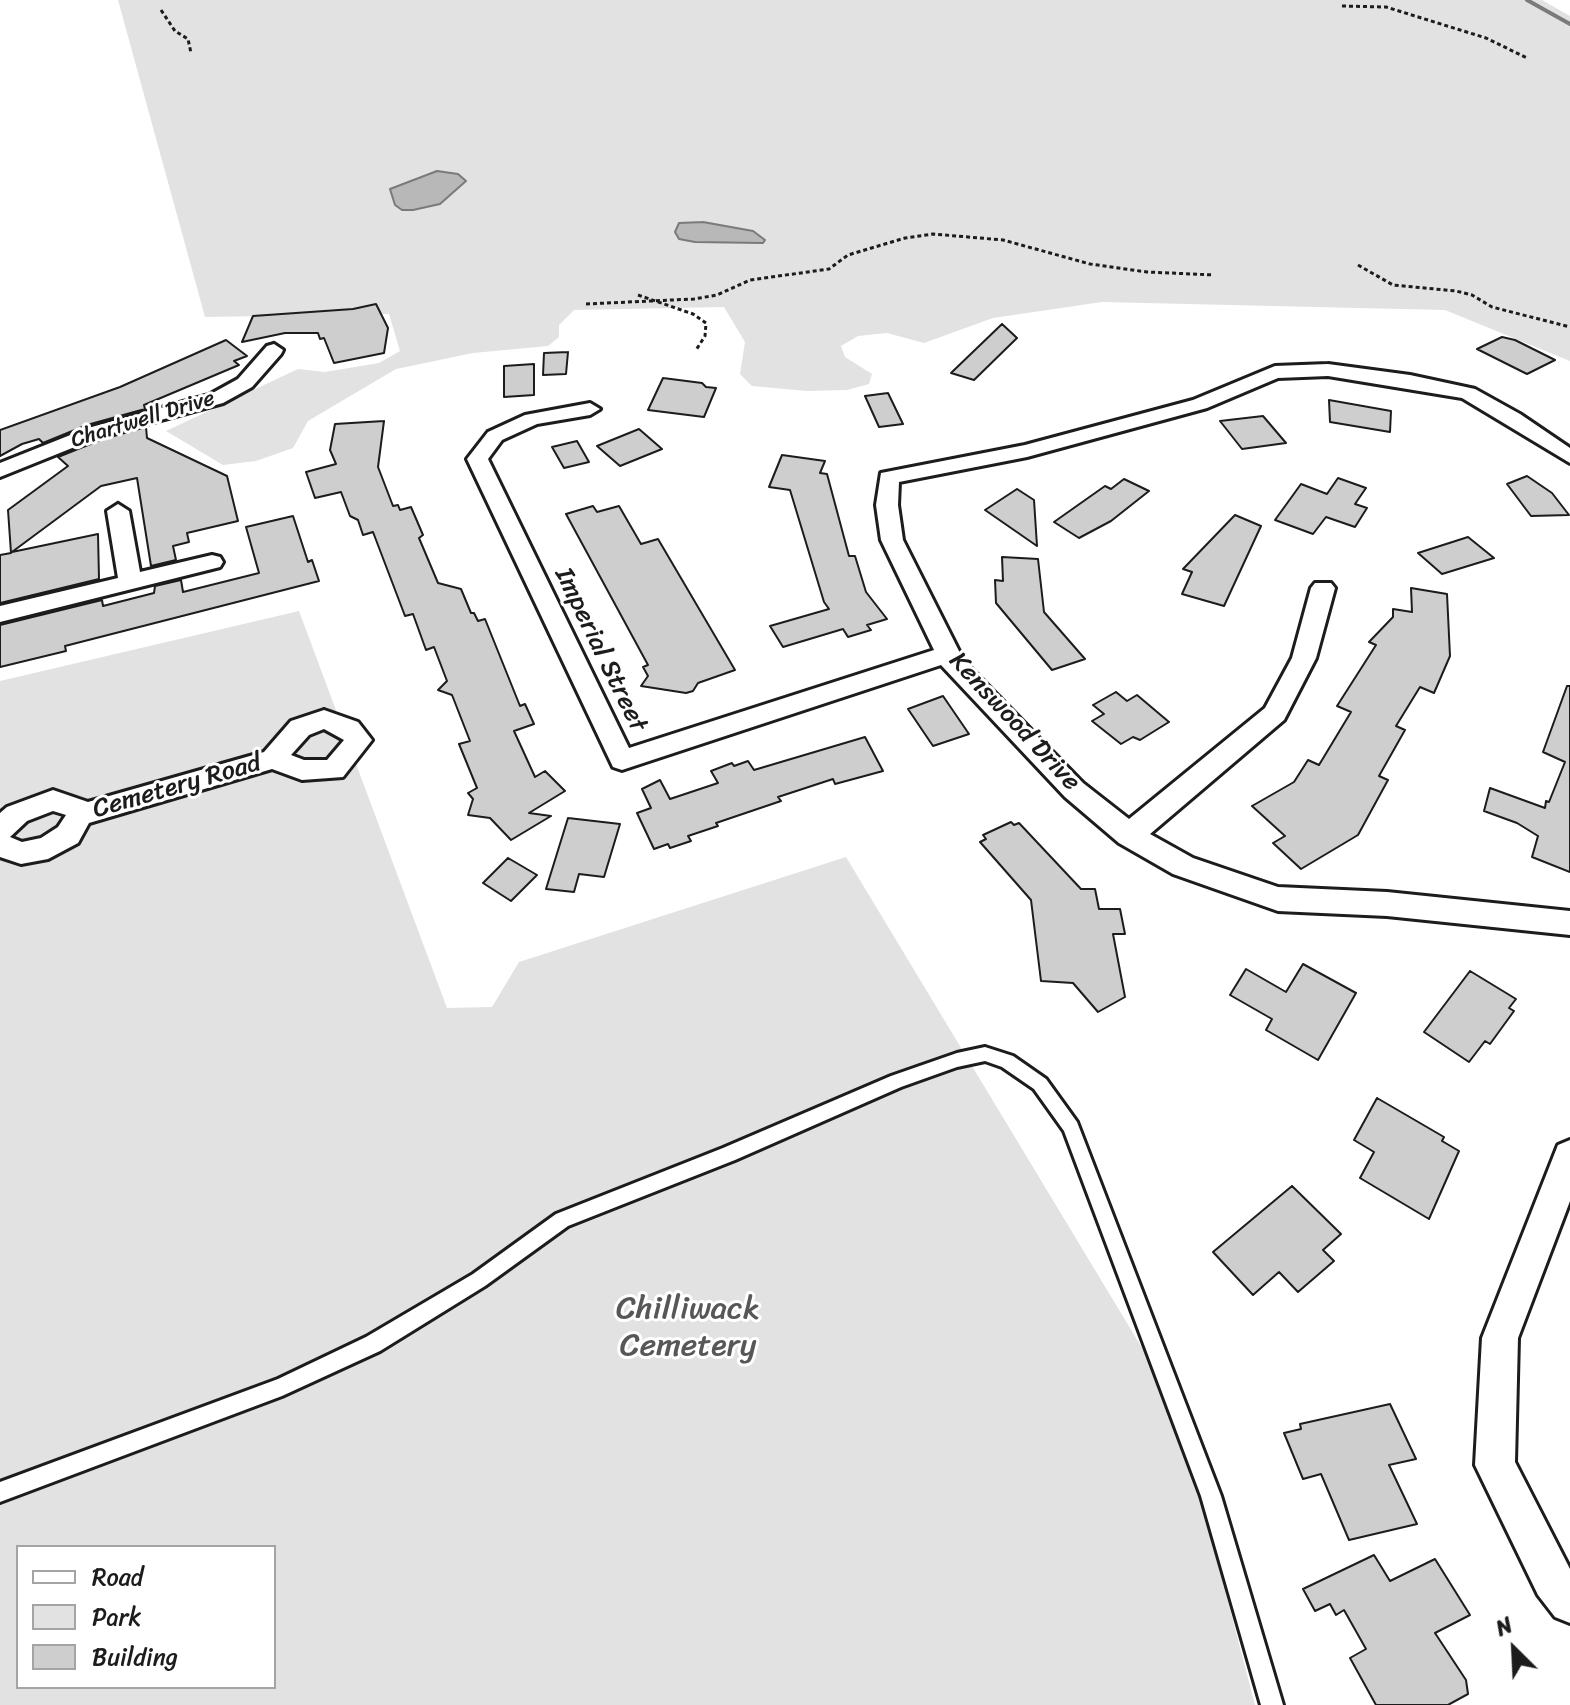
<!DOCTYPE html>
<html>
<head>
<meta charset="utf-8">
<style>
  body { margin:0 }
  #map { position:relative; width:1570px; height:1705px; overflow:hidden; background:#fff; font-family:Sriracha,sans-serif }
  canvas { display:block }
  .legend { position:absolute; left:16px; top:1545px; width:260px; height:144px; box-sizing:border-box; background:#fff; border:2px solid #a4a4a4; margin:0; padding:10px 14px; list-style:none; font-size:24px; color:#1c1c1c }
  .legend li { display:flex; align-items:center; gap:16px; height:40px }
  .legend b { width:40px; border:2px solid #a4a4a4 }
  .north { position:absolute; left:1474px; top:1609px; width:80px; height:80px; -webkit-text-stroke:6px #fff; paint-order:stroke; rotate:336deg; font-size:22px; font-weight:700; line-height:32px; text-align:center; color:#1c1c1c }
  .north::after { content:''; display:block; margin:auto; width:28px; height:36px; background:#1c1c1c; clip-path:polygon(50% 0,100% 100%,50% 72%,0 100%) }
</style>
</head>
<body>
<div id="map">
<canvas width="1570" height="1705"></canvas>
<ul class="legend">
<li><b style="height:10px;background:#fff"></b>Road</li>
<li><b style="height:22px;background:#e2e2e2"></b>Park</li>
<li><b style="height:22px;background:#cecece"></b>Building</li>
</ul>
<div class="north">N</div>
</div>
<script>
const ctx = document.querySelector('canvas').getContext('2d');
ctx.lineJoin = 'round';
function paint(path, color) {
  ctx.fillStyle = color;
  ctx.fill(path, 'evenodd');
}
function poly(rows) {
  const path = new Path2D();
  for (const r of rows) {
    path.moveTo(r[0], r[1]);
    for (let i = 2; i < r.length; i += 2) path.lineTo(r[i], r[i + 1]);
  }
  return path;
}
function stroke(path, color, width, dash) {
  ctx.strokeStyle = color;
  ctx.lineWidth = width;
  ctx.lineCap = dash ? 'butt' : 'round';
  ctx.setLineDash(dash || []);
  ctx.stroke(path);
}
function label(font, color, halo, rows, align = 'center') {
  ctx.font = font + ' Sriracha,sans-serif';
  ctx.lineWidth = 6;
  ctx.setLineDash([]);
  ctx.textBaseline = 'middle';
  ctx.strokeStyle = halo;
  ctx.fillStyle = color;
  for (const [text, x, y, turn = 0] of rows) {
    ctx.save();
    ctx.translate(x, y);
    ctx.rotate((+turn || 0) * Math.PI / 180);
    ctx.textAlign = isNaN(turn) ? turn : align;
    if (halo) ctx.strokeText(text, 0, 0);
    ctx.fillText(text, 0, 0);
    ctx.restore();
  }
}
const green = poly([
  [118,0,1542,0,1570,16,1570,361,1445,310,1102,302,993,318,924,343,887,333,858,336,841,346,845,357,872,374,869,384,847,390,807,391,752,386,740,374,745,342,724,307,574,310,559,325,559,337,548,346,473,353,396,369,308,421,293,448,256,461,223,465,166,431,298,369,325,372,379,363,400,351,389,314,205,317],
  [299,611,447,1008,492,1007,519,962,846,857,1177,1406,1255,1705,0,1705,0,681],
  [18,1547,274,1547,274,1687,18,1687]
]);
const water = poly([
  [437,171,458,174,466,181,440,204,413,210,402,210,395,205,390,189,437,171],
  [703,222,753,231,765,240,763,243,695,242,679,239,675,232,679,223,703,222]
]);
const stream = poly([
  [1527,0,1570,24]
]);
const building = poly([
  [376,304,388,328,384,353,334,363,324,338,320,339,318,333,285,333,242,342,253,316,353,309,376,304],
  [1002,324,1017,338,974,380,951,373,1002,324],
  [1502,337,1515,340,1555,360,1527,374,1477,349,1502,337],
  [226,340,247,356,234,361,239,365,144,405,145,409,87,425,43,443,39,439,22,444,0,456,0,430,120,387,226,340],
  [568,352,566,374,543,375,544,353,568,352],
  [534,364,534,395,504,397,504,366,534,364],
  [663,378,702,383,706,387,716,388,704,417,648,410,663,378],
  [888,393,903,424,879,427,865,396,888,393],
  [1329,400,1391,411,1390,432,1330,422,1329,400],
  [1263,416,1286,443,1242,449,1220,421,1263,416],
  [384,421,378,467,393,506,398,505,400,510,411,507,423,535,419,538,438,583,461,589,471,613,474,613,478,621,485,619,520,706,525,704,534,724,514,731,535,777,545,771,565,791,529,813,551,816,511,840,490,818,468,815,473,799,468,793,477,788,459,744,470,741,452,695,438,690,447,681,434,647,426,650,413,614,405,616,373,532,363,535,358,520,350,516,341,492,315,498,306,472,336,464,330,450,335,424,384,421],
  [146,427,147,438,227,476,238,521,187,533,189,542,173,546,176,560,151,566,137,478,101,486,12,552,98,534,99,579,0,603,0,555,11,553,8,510,68,466,58,457,103,439,146,427],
  [639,429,662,449,620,466,597,446,639,429],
  [577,441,589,462,564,468,552,447,577,441],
  [782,455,825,461,820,473,827,474,849,556,855,556,866,592,887,619,867,625,871,630,848,637,843,629,783,647,770,626,829,609,824,602,790,490,769,487,782,455],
  [1527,476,1552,493,1569,515,1531,516,1507,484,1527,476],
  [1338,478,1366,488,1355,504,1367,508,1355,527,1326,517,1313,534,1275,520,1301,484,1327,494,1338,478],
  [1124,479,1149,491,1111,521,1079,538,1054,522,1105,486,1111,489,1124,479],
  [1017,489,1034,500,1037,546,985,510,1017,489],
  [593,506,597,512,619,506,641,544,658,539,735,670,698,683,693,691,686,693,641,686,648,676,643,667,648,665,566,514,593,506],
  [1235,515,1261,526,1224,606,1182,594,1192,572,1183,569,1235,515],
  [293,516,308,562,312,560,319,581,65,646,66,651,0,667,0,625,102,600,103,606,154,593,155,586,181,580,183,592,259,573,246,527,293,516],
  [1468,537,1494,558,1442,574,1418,553,1468,537],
  [1002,557,1038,559,1044,612,1085,659,1052,670,996,603,995,580,1003,581,1002,557],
  [1411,588,1447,594,1450,656,1434,693,1420,687,1396,726,1405,730,1379,776,1388,780,1358,835,1301,869,1273,843,1285,836,1252,806,1294,782,1308,760,1319,765,1351,712,1337,706,1376,645,1369,642,1393,617,1393,609,1412,612,1411,588],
  [1567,686,1570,686,1570,872,1532,857,1538,836,1517,823,1484,811,1490,788,1545,808,1546,801,1549,802,1565,762,1543,752,1567,686],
  [1116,692,1127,701,1137,695,1169,722,1140,740,1133,737,1121,744,1092,721,1104,714,1093,705,1116,692],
  [943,696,969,734,933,746,908,709,943,696],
  [865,737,883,771,835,784,833,779,778,797,781,801,716,823,718,826,688,836,691,841,670,848,668,844,654,849,637,813,651,808,642,789,660,780,670,799,718,783,711,771,732,763,734,766,748,761,754,770,865,737],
  [568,818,620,824,604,877,579,874,574,892,546,889,568,818],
  [1011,822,1014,825,1019,823,1081,889,1095,889,1099,909,1120,909,1125,934,1113,934,1125,997,1098,1012,1073,983,1041,981,1031,900,980,842,986,839,983,835,1011,822],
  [508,858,537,875,511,901,483,883,508,858],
  [1303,964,1356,993,1318,1060,1266,1030,1272,1019,1230,995,1246,969,1286,992,1303,964],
  [1470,971,1516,999,1509,1008,1514,1011,1490,1044,1485,1041,1469,1062,1424,1032,1470,971],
  [1377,1098,1444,1137,1442,1141,1459,1151,1429,1219,1360,1178,1374,1152,1354,1140,1377,1098],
  [1292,1186,1341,1234,1323,1250,1334,1261,1298,1292,1279,1272,1253,1295,1213,1252,1292,1186],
  [1390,1404,1416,1459,1389,1465,1417,1524,1349,1540,1321,1474,1303,1479,1284,1433,1301,1429,1300,1424,1390,1404],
  [1374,1555,1390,1581,1435,1559,1470,1615,1435,1633,1466,1680,1468,1694,1448,1705,1376,1705,1350,1658,1366,1649,1344,1610,1336,1615,1330,1604,1315,1611,1303,1589,1374,1555]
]);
const path = poly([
  [1342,6,1386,7,1486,38,1527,58],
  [161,10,175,31,188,39,191,53],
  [1358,265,1393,285,1456,291,1472,295,1492,307,1570,327],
  [638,295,693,314,706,323,705,336,696,350],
  [586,304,694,299,717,295,750,280,829,269,848,255,905,238,933,234,1003,240,1090,264,1147,272,1214,275]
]);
const lane = poly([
  [985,1047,1013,1056,1046,1079,1077,1122,1221,1496,1283,1705,1261,1705,1201,1496,1064,1131,1034,1089,1002,1067,985,1061,957,1067,901,1087,735,1160,568,1226,485,1286,380,1351,282,1396,0,1502,0,1482,278,1379,366,1337,473,1274,556,1214,723,1148,891,1076,957,1053,985,1047]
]);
const street = poly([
  [274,344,283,350,281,354,252,387,223,403,102,436,0,477,0,463,88,428,209,395,238,379,267,346,274,344],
  [1328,364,1410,375,1475,389,1520,414,1570,448,1570,463,1462,398,1328,376,1278,378,1207,408,1027,457,899,482,898,505,903,540,964,661,1083,783,1129,819,1265,708,1292,658,1311,588,1315,583,1331,583,1335,588,1316,658,1284,720,1150,834,1193,858,1278,887,1387,892,1570,911,1570,935,1387,916,1278,911,1173,874,1119,843,1065,797,941,665,631,767,622,770,613,767,467,459,488,432,525,415,590,403,600,409,590,415,537,424,502,440,488,459,629,748,934,650,881,540,876,505,881,473,1025,445,1193,400,1275,366,1328,364],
  [118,504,129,511,140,572,212,555,220,557,223,562,220,567,0,622,0,606,118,578,107,511,118,504],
  [324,710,358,722,372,740,343,777,302,780,272,769,89,823,78,843,48,859,21,864,0,857,0,813,7,807,53,790,88,802,264,752,291,721,324,710],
  [324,729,344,740,327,760,304,760,291,755,309,735,324,729],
  [53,811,66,815,58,827,41,838,22,842,10,837,27,821,53,811],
  [1570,1140,1570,1201,1518,1338,1515,1462,1570,1569,1570,1623,1555,1617,1538,1595,1475,1465,1482,1338,1558,1145,1570,1140]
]);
const farStreetnames = [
  ["Chartwell Drive",143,420,-17]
];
const streetNames = [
  ["Imperial Street",600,650,64],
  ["Kenswood Drive",1014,722,47],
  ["Cemetery Road",177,787,-16]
];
const nearParknames = [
  ["Chilliwack",688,1310],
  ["Cemetery",688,1347]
];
paint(green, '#e2e2e2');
paint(water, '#b8b8b8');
stroke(water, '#7a7a7a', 2);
stroke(stream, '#7a7a7a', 4);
paint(building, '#cecece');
stroke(building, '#1c1c1c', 2);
stroke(lane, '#1c1c1c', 6);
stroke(street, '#1c1c1c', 6);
stroke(path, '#1c1c1c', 3, [4, 3]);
paint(lane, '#fff');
paint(street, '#fff');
label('22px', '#1c1c1c', '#fff', farStreetnames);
label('26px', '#1c1c1c', '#fff', streetNames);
label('32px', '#575757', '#fff', nearParknames);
</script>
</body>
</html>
